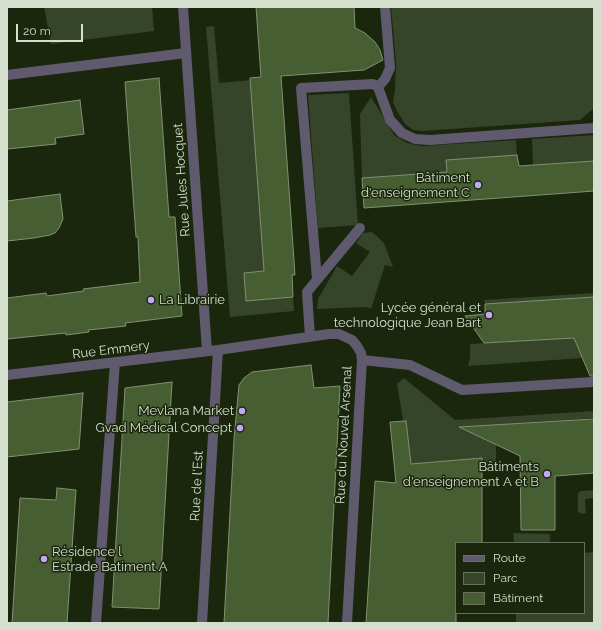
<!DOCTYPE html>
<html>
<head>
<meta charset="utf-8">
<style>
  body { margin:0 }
  #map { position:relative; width:601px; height:630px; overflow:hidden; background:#1a270d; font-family:Raleway,sans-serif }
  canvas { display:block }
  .frame { position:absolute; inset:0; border:8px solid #d5dfce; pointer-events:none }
  .legend { position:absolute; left:455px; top:542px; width:130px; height:72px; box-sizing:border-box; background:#1a270d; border:1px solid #65715a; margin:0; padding:5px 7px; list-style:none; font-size:12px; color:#d5dfce }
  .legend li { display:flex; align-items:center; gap:8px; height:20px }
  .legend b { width:20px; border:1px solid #65715a }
  .scale { position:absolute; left:16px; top:24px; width:67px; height:18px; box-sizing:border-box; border:2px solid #d5dfce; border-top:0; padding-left:5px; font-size:12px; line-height:14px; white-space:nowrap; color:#d5dfce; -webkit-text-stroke:3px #1a270d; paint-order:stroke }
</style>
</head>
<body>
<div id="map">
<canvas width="601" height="630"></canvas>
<div class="frame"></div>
<ul class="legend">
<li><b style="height:5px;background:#605a6e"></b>Route</li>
<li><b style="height:11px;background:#36442a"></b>Parc</li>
<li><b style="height:11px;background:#475e32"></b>Bâtiment</li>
</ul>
<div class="scale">20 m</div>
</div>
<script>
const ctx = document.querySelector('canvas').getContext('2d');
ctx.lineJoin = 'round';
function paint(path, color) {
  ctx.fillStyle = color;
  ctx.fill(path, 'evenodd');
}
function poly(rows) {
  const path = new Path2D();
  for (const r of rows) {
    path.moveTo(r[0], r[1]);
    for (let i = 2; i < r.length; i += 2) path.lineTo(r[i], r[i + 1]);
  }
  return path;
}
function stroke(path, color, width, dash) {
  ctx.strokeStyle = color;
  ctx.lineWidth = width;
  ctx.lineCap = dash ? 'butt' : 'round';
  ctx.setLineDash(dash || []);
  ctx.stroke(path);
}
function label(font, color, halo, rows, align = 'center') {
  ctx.font = font + ' Raleway,sans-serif';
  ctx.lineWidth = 3;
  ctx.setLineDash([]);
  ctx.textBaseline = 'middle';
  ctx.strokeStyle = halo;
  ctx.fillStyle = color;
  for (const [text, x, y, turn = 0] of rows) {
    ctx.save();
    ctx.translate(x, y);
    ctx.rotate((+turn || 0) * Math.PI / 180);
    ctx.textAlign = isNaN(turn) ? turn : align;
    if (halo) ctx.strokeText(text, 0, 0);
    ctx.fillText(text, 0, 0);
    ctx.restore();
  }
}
const green = poly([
  [44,7,152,7,154,31,51,44],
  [391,7,594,7,594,108,580,120,423,131,413,130,405,124,397,111,393,102,395,90,396,63],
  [214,26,219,83,251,80,264,271,245,273,247,301,293,297,294,311,230,317,206,27],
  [349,93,358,225,318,228,308,95],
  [371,97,394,135,407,143,422,146,516,140,517,155,447,160,447,172,362,178,360,114],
  [594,135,594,161,533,165,532,139],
  [372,232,384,243,393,267,385,265,371,309,366,307,317,309,318,299,337,266,352,276,370,252,356,243,363,233],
  [594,293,594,297,572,299,485,304,484,300],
  [574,338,583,358,468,366,470,358,470,344],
  [404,378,455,420,594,411,594,418,479,426,475,435,496,445,496,470,482,471,482,458,411,464,408,440,404,426,397,384],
  [594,490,594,498,585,499,586,513,582,514,578,512,578,493,581,491],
  [513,533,550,534,550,543,514,543],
  [594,552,594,623,516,623,516,613,584,613,584,553]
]);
const building = poly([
  [256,7,354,7,355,28,365,33,375,42,380,50,383,60,364,70,281,76,295,275,292,275,293,297,246,301,244,273,264,271,250,78,261,77,256,7],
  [159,78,169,217,175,217,182,316,125,323,126,326,88,330,89,332,66,335,66,333,7,339,7,298,46,293,47,296,84,291,83,289,140,282,138,237,136,237,125,82,159,78],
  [80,100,84,134,55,138,56,144,7,149,7,110,80,100],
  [517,155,519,166,594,161,594,191,364,208,362,178,447,172,446,160,517,155],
  [60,194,63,219,59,228,55,233,50,235,34,238,7,241,7,201,60,194],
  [594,297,594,376,590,376,574,338,484,343,465,316,485,314,485,304,594,297],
  [311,365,314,388,340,386,328,623,224,623,234,439,239,385,244,378,252,372,311,365],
  [172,382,159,609,112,607,125,388,172,382],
  [83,393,79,449,7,457,7,402,83,393],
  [594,419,594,473,555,476,555,530,521,530,520,456,459,427,594,419],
  [406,421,411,464,482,458,482,543,456,543,456,623,366,623,375,481,396,483,390,422,406,421],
  [57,488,76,490,67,623,12,623,20,498,56,500,57,488]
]);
const minor = poly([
  [183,7,207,351],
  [7,75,186,53],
  [378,87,385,79,390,68,385,7],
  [317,279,301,88,373,84,378,87,390,120,402,133,415,139,430,140,594,128],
  [310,337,307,292,360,228],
  [362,360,410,365,462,390,593,382],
  [7,375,218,350,329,334,339,334,352,340,357,346,361,353,362,360,347,623],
  [96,623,115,362],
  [202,623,218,350]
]);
const markers = [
  [478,185,4,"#c2a8f3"],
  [151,300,4,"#c2a8f3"],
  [489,315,4,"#c2a8f3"],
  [242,411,4,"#c2a8f3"],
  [240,428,4,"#c2a8f3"],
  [547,474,4,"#c2a8f3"],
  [44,559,4,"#c2a8f3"]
];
const poiNames = [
  ["Bâtiment",470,178],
  ["d'enseignement C",470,193],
  ["La Librairie",159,300,"left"],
  ["Lycée général et",481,308],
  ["technologique Jean Bart",481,323],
  ["Mevlana Market",234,411],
  ["Gvad Médical Concept",232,428],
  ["Bâtiments",539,467],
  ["d'enseignement A et B",539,482],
  ["Résidence l",52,552,"left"],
  ["Estrade Batiment A",52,567,"left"]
];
const streetNames = [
  ["Rue Jules Hocquet",182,180,-94],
  ["Rue Emmery",111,350,-7],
  ["Rue du Nouvel Arsenal",344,435,-87],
  ["Rue de l'Est",197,486,-87]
];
paint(green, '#36442a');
paint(building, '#475e32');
stroke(building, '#819173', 1);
stroke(minor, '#605a6e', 10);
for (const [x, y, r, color] of markers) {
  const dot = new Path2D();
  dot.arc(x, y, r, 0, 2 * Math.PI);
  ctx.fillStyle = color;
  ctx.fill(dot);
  stroke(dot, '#1a270d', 1.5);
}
label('13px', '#d5dfce', '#1a270d', poiNames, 'right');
label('13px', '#d5dfce', '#1a270d', streetNames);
</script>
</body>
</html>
